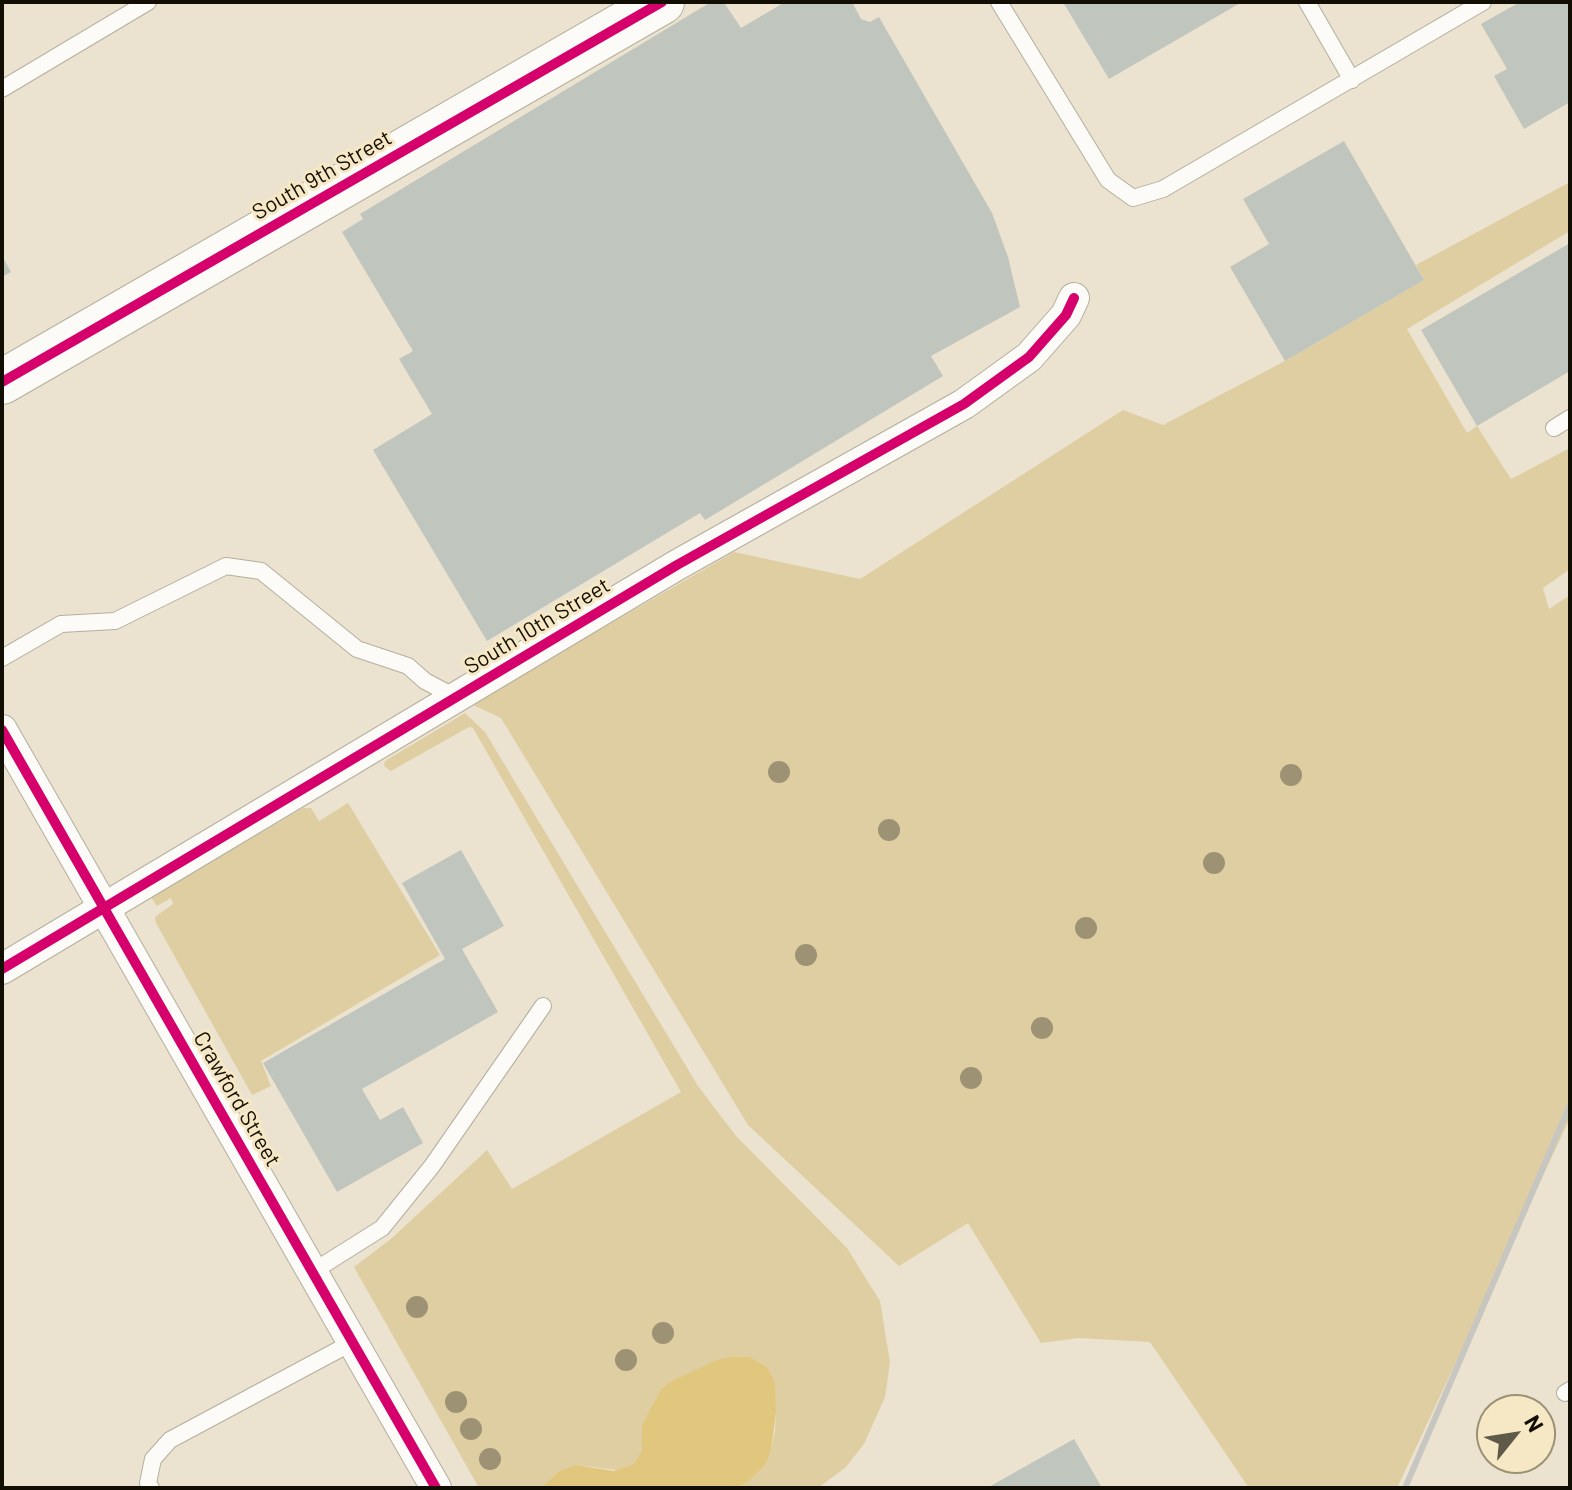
<!DOCTYPE html>
<html>
<head>
<meta charset="utf-8">
<style>
  body { margin:0 }
  #map { position:relative; width:1572px; height:1490px; overflow:hidden; background:#ebe3cf; font-family:Barlow,sans-serif }
  canvas { display:block }
  .frame { position:absolute; inset:0; border:4px solid #130e03; pointer-events:none }
  .north { position:absolute; left:1476px; top:1394px; width:80px; height:80px; box-sizing:border-box; background:#f6e8c4; border:2px solid #9b9177; border-radius:50%; rotate:60deg; font-size:22px; font-weight:700; line-height:32px; text-align:center; color:#130e03 }
  .north::after { content:''; display:block; margin:auto; width:28px; height:36px; background:#5f594a; clip-path:polygon(50% 0,100% 100%,50% 72%,0 100%) }
</style>
</head>
<body>
<div id="map">
<canvas width="1572" height="1490"></canvas>
<div class="frame"></div>
<div class="north">N</div>
</div>
<script>
const ctx = document.querySelector('canvas').getContext('2d');
ctx.lineJoin = 'round';
function paint(path, color) {
  ctx.fillStyle = color;
  ctx.fill(path, 'evenodd');
}
function poly(rows) {
  const path = new Path2D();
  for (const r of rows) {
    path.moveTo(r[0], r[1]);
    for (let i = 2; i < r.length; i += 2) path.lineTo(r[i], r[i + 1]);
  }
  return path;
}
function stroke(path, color, width, dash) {
  ctx.strokeStyle = color;
  ctx.lineWidth = width;
  ctx.lineCap = dash ? 'butt' : 'round';
  ctx.setLineDash(dash || []);
  ctx.stroke(path);
}
function label(font, color, halo, rows, align = 'center') {
  ctx.font = font + ' Barlow,sans-serif';
  ctx.lineWidth = 6;
  ctx.setLineDash([]);
  ctx.textBaseline = 'middle';
  ctx.strokeStyle = halo;
  ctx.fillStyle = color;
  for (const [text, x, y, turn = 0] of rows) {
    ctx.save();
    ctx.translate(x, y);
    ctx.rotate((+turn || 0) * Math.PI / 180);
    ctx.textAlign = isNaN(turn) ? turn : align;
    if (halo) ctx.strokeText(text, 0, 0);
    ctx.fillText(text, 0, 0);
    ctx.restore();
  }
}
const green = poly([
  [1570,182,1570,231,1407,329,1467,433,1477,426,1511,479,1570,448,1570,569,1543,588,1549,609,1570,595,1570,1118,1397,1488,1249,1488,1150,1342,1078,1338,1041,1343,968,1223,899,1266,748,1125,501,718,471,704,734,552,860,579,1123,410,1163,425,1285,361,1424,280,1416,265],
  [465,713,485,732,698,1086,736,1136,847,1248,880,1301,890,1362,885,1397,864,1444,846,1467,818,1488,737,1488,748,1482,771,1450,775,1430,776,1413,767,1367,750,1357,732,1357,670,1382,642,1425,642,1450,635,1464,624,1471,576,1465,541,1488,479,1488,354,1267,392,1238,487,1150,512,1189,681,1092,473,728,469,727,391,771,384,766,385,761],
  [348,803,440,955,261,1061,271,1086,252,1095,156,923,155,917,173,904,171,898,157,906,151,897,303,808,311,808,319,821]
]);
const water = poly([
  [732,1357,750,1357,767,1367,775,1383,776,1413,771,1450,765,1465,748,1482,737,1488,541,1488,560,1471,576,1465,614,1471,634,1464,642,1450,642,1425,661,1390,670,1382,717,1360]
]);
const building = poly([
  [711,2,725,4,741,28,785,2,852,2,861,19,870,22,879,17,992,213,1008,257,1020,307,931,356,943,376,705,520,700,513,487,641,373,450,432,414,399,359,413,351,342,232,363,219,360,214],
  [1063,2,1242,2,1109,79],
  [1520,2,1570,2,1570,102,1524,129,1494,76,1507,69,1481,24],
  [1344,141,1424,280,1285,361,1230,267,1269,244,1243,199],
  [1570,243,1570,371,1477,426,1421,330],
  [2,256,11,272,2,277],
  [461,850,504,926,462,949,498,1012,362,1089,380,1120,403,1107,423,1143,337,1192,263,1063,445,959,402,883],
  [1074,1439,1102,1488,987,1488]
]);
const lane = poly([
  [999,2,1108,180,1133,198,1163,189,1483,2],
  [1307,2,1352,80],
  [2,89,148,2],
  [1554,428,1570,418],
  [2,658,61,624,115,621,226,566,261,571,357,649,408,666,425,681,457,698],
  [312,1272,382,1228,432,1166,543,1006],
  [1565,1393,1570,1390],
  [151,1488,148,1483,153,1459,170,1440,353,1342]
]);
const street = poly([
  [2,730,436,1488],
  [2,969,677,565,964,404,1029,357,1066,315,1074,298]
]);
const secondary = poly([
  [2,382,662,2]
]);
const rail = poly([
  [1405,1488,1570,1105]
]);
const cycleway = poly([
  [2,382,662,2],
  [2,730,436,1488],
  [2,969,677,565,964,404,1029,357,1066,315,1074,298]
]);
const trees = [
  [779,772],
  [1291,775],
  [889,830],
  [1214,863],
  [1086,928],
  [806,955],
  [1042,1028],
  [971,1078],
  [417,1307],
  [663,1333],
  [626,1360],
  [456,1402],
  [471,1429],
  [490,1459]
];
const streetNames = [
  ["South 9th Street",322,175,-30],
  ["South 10th Street",537,626,-31],
  ["Crawford Street",237,1099,60]
];
paint(green, '#dfcea1');
paint(water, '#e1c67e');
paint(building, '#c0c5be');
stroke(lane, '#b3ae9e', 18);
stroke(street, '#b3ae9e', 32);
stroke(secondary, '#b3ae9e', 46);
stroke(lane, '#fcfbf8', 16);
stroke(street, '#fcfbf8', 30);
stroke(secondary, '#fcfbf8', 44);
stroke(rail, '#c8c6c1', 6);
stroke(cycleway, '#d6006c', 10);
ctx.fillStyle = '#9d9273';
for (const [x, y] of trees) {
  ctx.beginPath();
  ctx.arc(x, y, 11, 0, 2 * Math.PI);
  ctx.fill();
}
label('22px', '#130e03', '#f6e8c4', streetNames);
</script>
</body>
</html>
